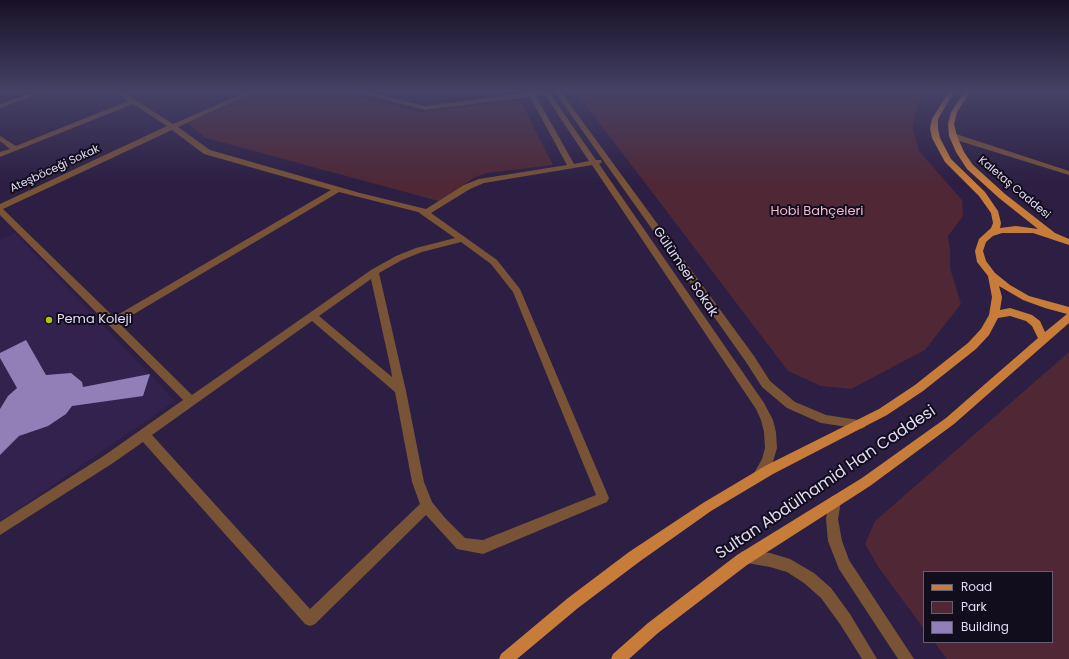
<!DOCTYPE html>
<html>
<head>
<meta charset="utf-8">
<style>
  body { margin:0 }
  #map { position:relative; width:1069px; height:659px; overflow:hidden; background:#2c1f43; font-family:Poppins,sans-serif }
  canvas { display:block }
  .legend { position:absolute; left:923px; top:571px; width:130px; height:72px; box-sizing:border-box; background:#120d1d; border:1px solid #655f73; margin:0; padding:5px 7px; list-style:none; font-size:12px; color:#e2dbf3 }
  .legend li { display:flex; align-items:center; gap:8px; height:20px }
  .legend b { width:20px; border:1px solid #655f73 }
</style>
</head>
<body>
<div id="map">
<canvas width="1069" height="659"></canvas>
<ul class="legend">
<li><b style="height:5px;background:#c87c39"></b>Road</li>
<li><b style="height:11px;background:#4f2735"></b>Park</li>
<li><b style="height:11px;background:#917fb8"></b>Building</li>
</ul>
</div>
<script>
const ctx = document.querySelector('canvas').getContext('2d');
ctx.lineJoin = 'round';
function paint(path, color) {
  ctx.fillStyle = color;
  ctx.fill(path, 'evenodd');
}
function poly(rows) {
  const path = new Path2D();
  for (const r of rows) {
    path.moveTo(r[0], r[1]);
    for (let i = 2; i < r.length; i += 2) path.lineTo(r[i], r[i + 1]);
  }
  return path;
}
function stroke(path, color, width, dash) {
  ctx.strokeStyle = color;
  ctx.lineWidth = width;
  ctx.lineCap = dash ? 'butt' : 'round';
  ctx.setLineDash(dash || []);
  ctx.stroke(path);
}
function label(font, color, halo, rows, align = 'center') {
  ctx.font = font + ' Poppins,sans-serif';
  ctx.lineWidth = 4;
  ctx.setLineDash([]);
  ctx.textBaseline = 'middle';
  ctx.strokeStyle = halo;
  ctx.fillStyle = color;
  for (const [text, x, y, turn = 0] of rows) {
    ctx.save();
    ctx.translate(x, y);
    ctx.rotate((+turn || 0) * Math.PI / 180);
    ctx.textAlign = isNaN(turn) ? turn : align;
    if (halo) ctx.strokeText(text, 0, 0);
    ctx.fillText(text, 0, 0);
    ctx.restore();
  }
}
const built = poly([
  [15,233,175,401,5,518,0,520,0,240]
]);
const green = poly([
  [258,92,337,92,421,112,520,100,553,165,487,173,473,178,442,202,206,138,188,123],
  [576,92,927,92,919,101,912,126,919,151,962,200,963,216,948,236,950,250,950,268,961,304,925,350,851,389,821,386,788,371],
  [1069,352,1069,659,947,659,934,642,1052,642,1052,572,924,572,924,629,879,568,865,544,875,521]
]);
const building = poly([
  [26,340,46,375,71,373,82,382,83,387,150,374,143,396,72,406,66,414,48,426,19,436,0,455,0,409,8,396,17,388,0,358,0,353]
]);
const minor = poly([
  [35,92,43,92,0,108,0,104,35,92],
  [116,92,123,92,173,124,246,92,254,92,253,93,178,127,210,150,360,193,426,209,464,185,479,179,567,165,530,97,425,110,359,93,358,92,367,92,425,106,532,92,549,92,596,160,601,160,602,162,599,164,764,403,773,420,776,432,777,448,772,465,763,479,759,481,755,479,753,475,762,459,765,448,764,432,761,420,756,409,592,165,484,183,470,189,431,213,497,260,520,289,609,498,607,502,483,554,457,549,426,515,315,624,310,626,305,624,143,442,113,463,0,535,0,522,105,455,183,400,0,215,0,204,167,126,133,104,0,157,0,152,10,149,0,141,0,136,16,146,128,101,116,92],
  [545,95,589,161,574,164,536,96,545,95],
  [172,130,204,154,331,190,114,317,3,209,172,130],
  [339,192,418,212,455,238,416,248,396,256,371,270,192,395,119,323,339,192],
  [461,242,491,264,513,292,596,495,483,540,465,538,445,518,432,502,424,482,406,391,379,273,402,260,422,252,461,242],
  [371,279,391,370,392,377,319,316,371,279],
  [312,321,395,392,412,482,420,504,310,609,152,435,312,321],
  [555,92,561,92,754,356,770,381,795,402,826,415,865,421,867,424,865,427,861,429,821,423,787,408,762,387,746,362,555,92],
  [950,134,956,134,1069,171,1069,175,950,138,950,134],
  [835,495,839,497,841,501,838,519,842,541,849,560,914,659,898,659,839,569,828,541,826,519,829,501,831,497,835,495],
  [746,550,770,553,790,559,814,573,831,588,850,614,877,659,862,659,840,624,821,598,804,583,787,572,770,567,741,562,739,557,741,552,746,550]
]);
const major = poly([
  [948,92,954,92,938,119,938,128,940,138,951,159,985,192,998,211,1001,223,1000,228,1016,226,1038,229,999,198,967,169,956,152,949,136,948,124,951,112,964,92,970,92,957,112,954,124,957,136,964,152,973,165,1005,194,1055,233,1069,239,1069,245,1033,233,1002,233,993,236,986,242,983,251,986,261,995,273,1010,285,1029,296,1069,307,1069,323,954,424,870,486,747,565,658,633,629,659,611,659,613,654,648,623,737,555,862,478,946,418,1038,338,1032,326,1026,321,1010,316,998,318,989,335,976,349,923,391,887,415,773,474,711,511,639,562,578,608,517,659,499,659,501,654,568,598,629,552,703,503,765,466,879,409,915,385,968,343,981,329,989,315,992,297,988,276,977,262,975,251,979,239,991,228,993,223,991,213,979,196,945,162,932,138,930,128,932,119,948,92],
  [999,286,1023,300,1045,308,1067,314,1045,332,1040,321,1032,315,1010,308,1000,310,1002,297,999,286]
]);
const markers = [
  [49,320,4,"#acc613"]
];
const farStreetnames = [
  ["Ateşböceği Sokak",55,169,-25],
  ["Kaletaş Caddesi",1014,188,40]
];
const parkNames = [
  ["Hobi Bahçeleri",817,212]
];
const streetNames = [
  ["Gülümser Sokak",685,272,56]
];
const poiNames = [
  ["Pema Koleji",57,320]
];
const nearStreetnames = [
  ["Sultan Abdülhamid Han Caddesi",826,483,-34]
];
paint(built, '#33224e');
paint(green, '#4f2735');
paint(building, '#917fb8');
paint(minor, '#785335');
paint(major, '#c87c39');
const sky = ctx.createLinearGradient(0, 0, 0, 184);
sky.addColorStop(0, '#181125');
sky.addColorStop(0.5, '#454266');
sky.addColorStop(1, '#45426600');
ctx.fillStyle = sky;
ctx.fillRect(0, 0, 1069, 184);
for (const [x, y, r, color] of markers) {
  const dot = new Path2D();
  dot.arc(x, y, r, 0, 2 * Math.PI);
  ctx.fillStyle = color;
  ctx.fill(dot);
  stroke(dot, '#120d1d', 1.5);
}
label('11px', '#e2dbf3', '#120d1d', farStreetnames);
label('13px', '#f4bacb', '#120d1d', parkNames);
label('13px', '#e2dbf3', '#120d1d', streetNames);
label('13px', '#e2dbf3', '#120d1d', poiNames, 'left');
label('16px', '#e2dbf3', '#120d1d', nearStreetnames);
</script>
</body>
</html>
